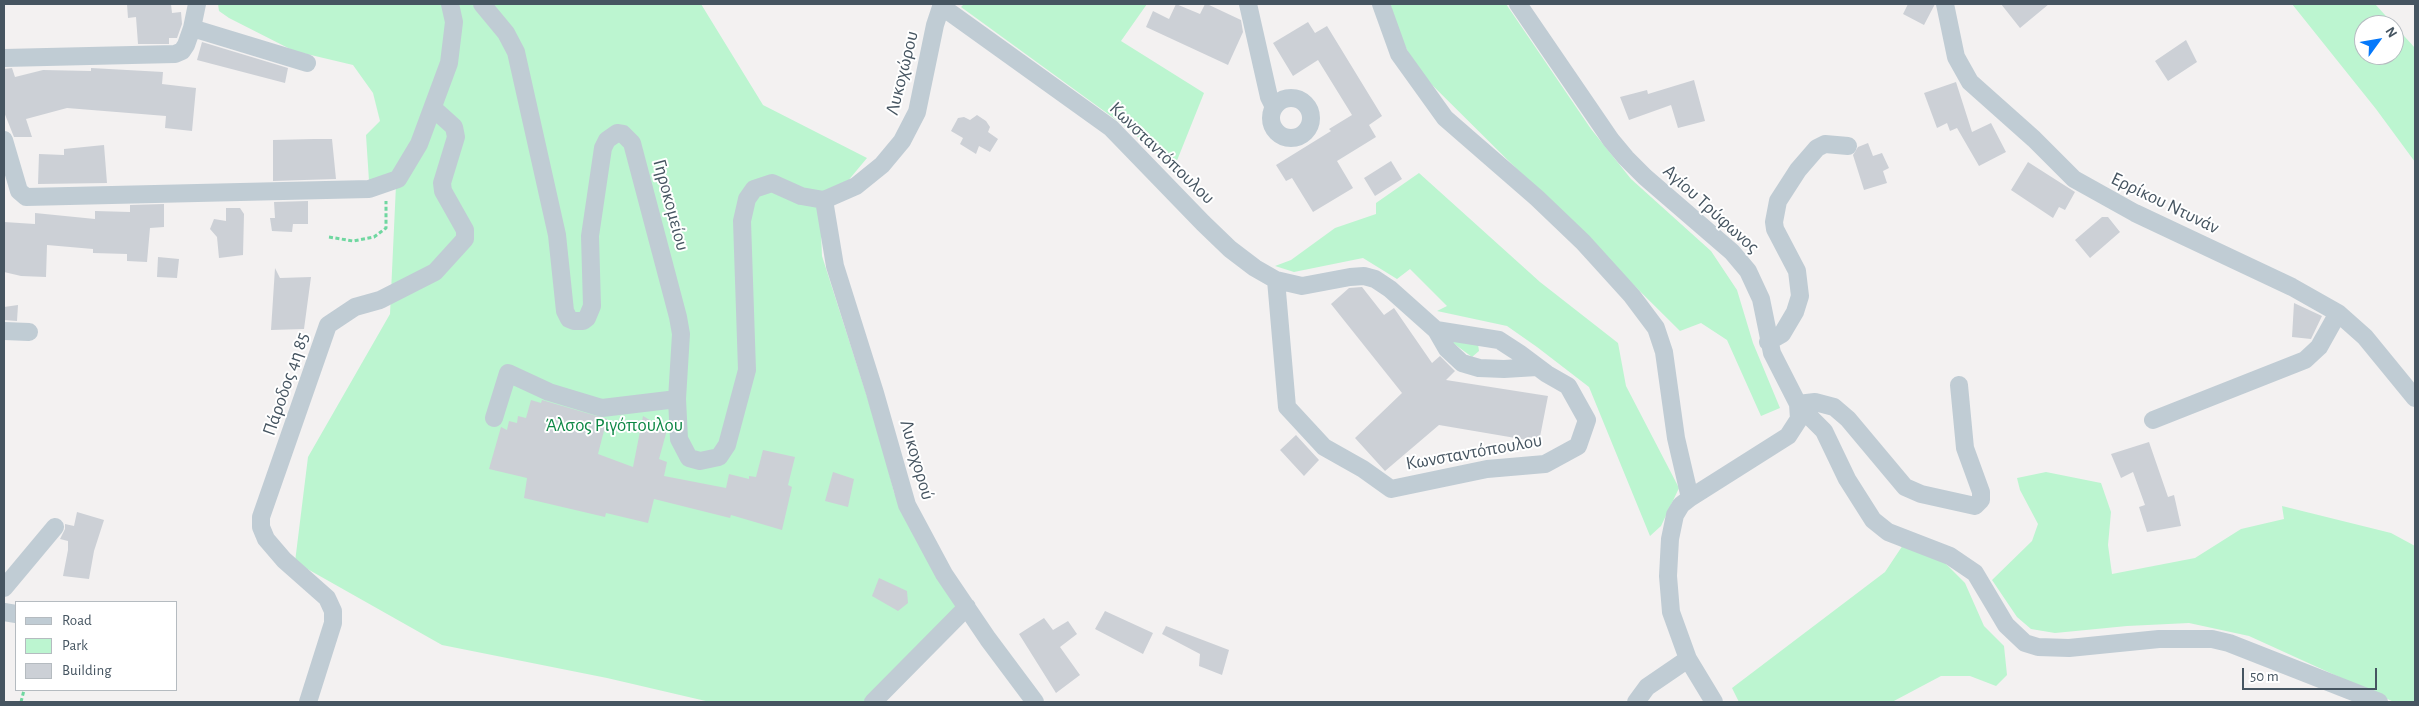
<!DOCTYPE html>
<html>
<head>
<meta charset="utf-8">
<style>
  body { margin:0 }
  #map { position:relative; width:2419px; height:706px; overflow:hidden; background:#f3f1f1; font-family:"Alegreya Sans",sans-serif }
  canvas { display:block }
  .frame { position:absolute; inset:0; border:5px solid #465561; pointer-events:none }
  .legend { position:absolute; left:15px; top:601px; width:162px; height:90px; box-sizing:border-box; background:#fff; border:1px solid #b5bbc0; margin:0; padding:6px 9px; list-style:none; font-size:15px; color:#465561 }
  .legend li { display:flex; align-items:center; gap:10px; height:25px }
  .legend b { width:25px; border:1px solid #b5bbc0 }
  .north { position:absolute; left:2354px; top:15px; width:50px; height:50px; box-sizing:border-box; background:#fff; border:1px solid #b5bbc0; border-radius:50%; rotate:58deg; font-size:14px; font-weight:700; line-height:20px; text-align:center; color:#465561 }
  .north::after { content:''; display:block; margin:auto; width:18px; height:22px; background:#0578fa; clip-path:polygon(50% 0,100% 100%,50% 72%,0 100%) }
  .scale { position:absolute; left:2242px; top:668px; width:135px; height:22px; box-sizing:border-box; border:2px solid #465561; border-top:0; padding-left:6px; font-size:15px; line-height:18px; white-space:nowrap; color:#465561; -webkit-text-stroke:4px #fff; paint-order:stroke }
</style>
</head>
<body>
<div id="map">
<canvas width="2419" height="706"></canvas>
<div class="frame"></div>
<ul class="legend">
<li><b style="height:6px;background:#c0ccd4"></b>Road</li>
<li><b style="height:14px;background:#bcf5d0"></b>Park</li>
<li><b style="height:14px;background:#ccd0d6"></b>Building</li>
</ul>
<div class="north">N</div>
<div class="scale">50 m</div>
</div>
<script>
const ctx = document.querySelector('canvas').getContext('2d');
ctx.lineJoin = 'round';
function paint(path, color) {
  ctx.fillStyle = color;
  ctx.fill(path, 'evenodd');
}
function poly(rows) {
  const path = new Path2D();
  for (const r of rows) {
    if (r.length === 3) {
      path.moveTo(r[0] + r[2], r[1]);
      path.arc(r[0], r[1], r[2], 0, 2 * Math.PI);
      continue;
    }
    path.moveTo(r[0], r[1]);
    for (let i = 2; i < r.length; i += 2) path.lineTo(r[i], r[i + 1]);
  }
  return path;
}
function stroke(path, color, width, dash) {
  ctx.strokeStyle = color;
  ctx.lineWidth = width;
  ctx.lineCap = dash ? 'butt' : 'round';
  ctx.setLineDash(dash || []);
  ctx.stroke(path);
}
function label(font, color, halo, rows, align = 'center') {
  ctx.font = font + ' "Alegreya Sans",sans-serif';
  ctx.lineWidth = 4;
  ctx.setLineDash([]);
  ctx.textBaseline = 'middle';
  ctx.strokeStyle = halo;
  ctx.fillStyle = color;
  for (const [text, x, y, turn = 0] of rows) {
    ctx.save();
    ctx.translate(x, y);
    ctx.rotate((+turn || 0) * Math.PI / 180);
    ctx.textAlign = isNaN(turn) ? turn : align;
    if (halo) ctx.strokeText(text, 0, 0);
    ctx.fillText(text, 0, 0);
    ctx.restore();
  }
}
const green = poly([
  [218,4,701,4,763,105,867,158,832,200,821,233,822,256,879,434,894,492,915,538,959,610,866,702,710,702,607,678,442,645,295,562,308,457,390,314,396,185,369,181,366,135,380,121,373,93,353,65,294,51,229,18,219,11],
  [964,4,1147,4,1121,41,1204,93,1174,168,1126,127,961,7],
  [1390,4,1506,4,1591,129,1631,179,1711,251,1737,290,1753,343,1780,408,1761,416,1727,340,1701,323,1680,331,1418,71,1403,42],
  [2292,4,2375,4,2415,48,2415,162,2376,109],
  [2364,25,2394,25,2394,55,2364,55],
  [1419,173,1540,282,1618,343,1626,386,1679,488,1661,526,1650,536,1589,387,1537,347,1507,326,1437,311,1447,306,1410,269,1397,279,1363,258,1294,272,1275,266,1291,260,1335,228,1376,214,1376,203],
  [1449,340,1478,344,1479,351,1472,357],
  [2046,472,2101,483,2111,512,2108,545,2112,574,2195,558,2241,529,2284,519,2282,506,2391,533,2415,546,2415,702,2394,702,2249,636,2189,623,2127,626,2055,633,2031,629,2017,617,1992,580,2032,541,2038,524,2020,490,2017,478],
  [1903,545,1940,558,1965,583,1984,626,2004,646,2007,675,1996,686,1970,676,1941,676,1892,702,1739,702,1732,688,1885,572]
]);
const building = poly([
  [127,4,171,4,172,13,181,12,182,24,177,38,169,38,169,44,138,44,136,17,128,18],
  [1176,4,1200,14,1205,4,1207,4,1241,20,1243,32,1228,65,1146,27,1153,11,1169,19],
  [1908,4,1935,4,1924,25,1903,14],
  [2001,4,2049,4,2020,28],
  [1308,22,1315,33,1327,26,1382,116,1369,125,1376,137,1337,161,1353,188,1313,212,1292,178,1286,181,1276,165,1331,131,1329,129,1352,115,1318,60,1293,76,1273,43],
  [2186,40,2197,62,2168,81,2155,61],
  [202,42,288,68,285,83,197,60],
  [12,68,15,77,43,70,91,71,91,68,163,72,162,84,196,88,192,131,165,128,166,116,67,108,26,119,32,137,14,137,4,112,4,69],
  [1694,80,1705,121,1678,128,1671,105,1629,120,1620,97,1647,90,1648,94],
  [1956,82,1972,132,1991,123,2006,152,1979,166,1957,128,1950,131,1947,123,1937,128,1924,93],
  [977,115,986,121,990,127,988,132,998,139,990,152,979,146,976,154,960,144,963,138,951,131,958,118,964,117,970,120],
  [314,139,332,139,336,179,273,181,273,140],
  [1868,143,1873,156,1882,153,1889,168,1883,171,1887,183,1864,190,1853,155,1858,147],
  [104,145,107,183,38,184,39,154,64,155,64,149],
  [1391,161,1402,179,1375,196,1364,178],
  [2028,162,2075,192,2065,210,2059,207,2053,218,2011,190],
  [308,201,308,224,293,224,292,232,272,231,270,218,275,218,274,202],
  [164,204,164,227,150,228,147,262,127,261,127,254,93,253,93,249,47,245,46,277,21,276,4,272,4,222,35,224,35,213,95,219,95,211,130,212,130,205],
  [226,208,240,208,244,214,243,255,219,258,217,237,210,229,214,219,226,221],
  [2102,217,2108,217,2120,232,2090,258,2075,240],
  [158,257,179,259,177,278,157,277],
  [275,268,280,278,311,277,304,329,271,330],
  [1362,287,1384,315,1394,308,1432,363,1440,356,1455,371,1446,380,1548,396,1539,442,1439,425,1385,471,1355,438,1402,393,1331,304,1349,288],
  [2294,303,2322,316,2311,339,2292,337],
  [18,305,17,321,4,320,4,307],
  [531,400,541,403,542,400,607,419,598,454,633,467,643,416,667,430,659,459,667,462,664,476,726,488,729,474,749,479,749,476,756,477,763,450,795,457,788,485,792,487,782,530,731,515,730,518,654,499,648,523,606,513,605,517,524,498,527,478,489,469,501,427,507,430,509,421,517,423,518,416,526,418],
  [1296,435,1319,460,1304,476,1280,450],
  [2149,442,2168,497,2174,495,2181,526,2147,532,2139,507,2145,505,2133,472,2121,478,2111,454],
  [833,472,854,479,848,507,825,501],
  [77,512,104,520,94,551,89,579,63,576,68,550,68,541,60,539,65,529,65,524,74,526],
  [879,578,907,591,908,603,898,611,872,596],
  [1105,611,1153,633,1143,654,1095,629],
  [1044,618,1053,630,1068,621,1077,634,1060,647,1080,675,1056,693,1019,634],
  [1166,626,1229,650,1222,675,1199,666,1200,654,1162,634]
]);
const path = poly([
  [329,237,353,241,374,237,386,228,386,201],
  [21,702,24,690]
]);
const minor = poly([
  [482,4,506,33,516,52,557,235,565,311,569,319,574,321,583,321,587,318,592,306,590,236,603,148,607,140,617,133,623,134,632,143,678,317,681,334,677,399,679,439,689,458,700,461,719,457,727,445,747,370,742,221,747,199,754,189,772,183,801,196,824,200,856,186,882,165,902,141,917,112,935,25,942,4],
  [1248,4,1269,97,1274,107],
  [1381,4,1399,54,1445,118,1537,198,1583,242,1632,296,1656,328,1664,352,1676,438,1690,498],
  [1518,4,1611,140,1626,158,1645,177,1732,252,1748,271,1761,299,1772,353,1798,404,1799,419,1788,436,1690,498,1681,505,1675,515,1670,539,1668,576,1671,612,1688,659,1714,702],
  [1945,4,1956,57,1970,82,2034,139,2074,179,2135,213,2292,287,2338,313,2365,337,2415,398],
  [941,6,1111,128,1203,223,1230,249,1255,268,1276,280,1302,286,1350,277,1364,276,1375,279,1390,289,1436,330,1499,340,1519,353,1547,374,1568,386,1587,420,1578,446,1545,464,1487,469,1391,489,1363,469,1324,447,1287,407,1276,280],
  [192,28,307,63],
  [4,58,175,54,182,51,186,45,192,28,197,4],
  [1291,118,20],
  [4,140,19,191,26,197,369,189,398,179,419,144,449,63,454,22,450,4],
  [824,200,835,266,875,393,907,505,944,574,988,639,1035,702],
  [1436,330,1447,349,1462,363,1479,368,1504,369,1537,367],
  [4,331,29,332],
  [1768,342,1782,334,1795,312,1800,296,1797,271,1775,229,1774,222,1778,201,1798,170,1817,148,1825,144,1848,146],
  [1798,404,1815,402,1834,407,1848,419,1905,487,1921,494,1975,506,1981,500,1981,492,1965,448,1959,385],
  [1799,411,1809,416,1824,431,1847,479,1873,520,1888,532,1950,556,1975,573,2006,625,2025,643,2038,647,2069,648,2159,639,2212,639,2229,643,2379,702],
  [494,418,508,373,549,392,602,408,677,399],
  [2153,420,2305,360,2319,347,2338,313],
  [4,588,55,527],
  [4,612,16,614],
  [308,702,333,623,333,611,327,598,284,560,266,539,261,527,261,517,328,325,355,307,380,300,435,272,465,239,465,230,443,191,442,183,456,137,454,127,434,109],
  [873,702,967,607],
  [1636,702,1647,687,1688,659]
]);
const streetNames = [
  ["Λυκοχώρου",902,73,-76],
  ["Κωνσταντόπουλου",1162,153,44],
  ["Ερρίκου Ντυνάν",2165,203,26],
  ["Γηροκομείου",671,205,75],
  ["Αγίου Τρύφωνος",1711,209,42],
  ["Πάροδος 4η 85",286,384,-71],
  ["Κωνσταντόπουλου",1474,452,-10],
  ["Λυκοχορού",917,460,74]
];
const parkNames = [
  ["Άλσος Ριγόπουλου",614,425]
];
paint(green, '#bcf5d0');
paint(building, '#ccd0d6');
stroke(path, '#6fd7a0', 3, [4, 2.5]);
stroke(minor, '#c0ccd4', 18);
label('19px', '#465561', '#fff', streetNames);
label('19px', '#0d8745', '#fff', parkNames);
</script>
</body>
</html>
